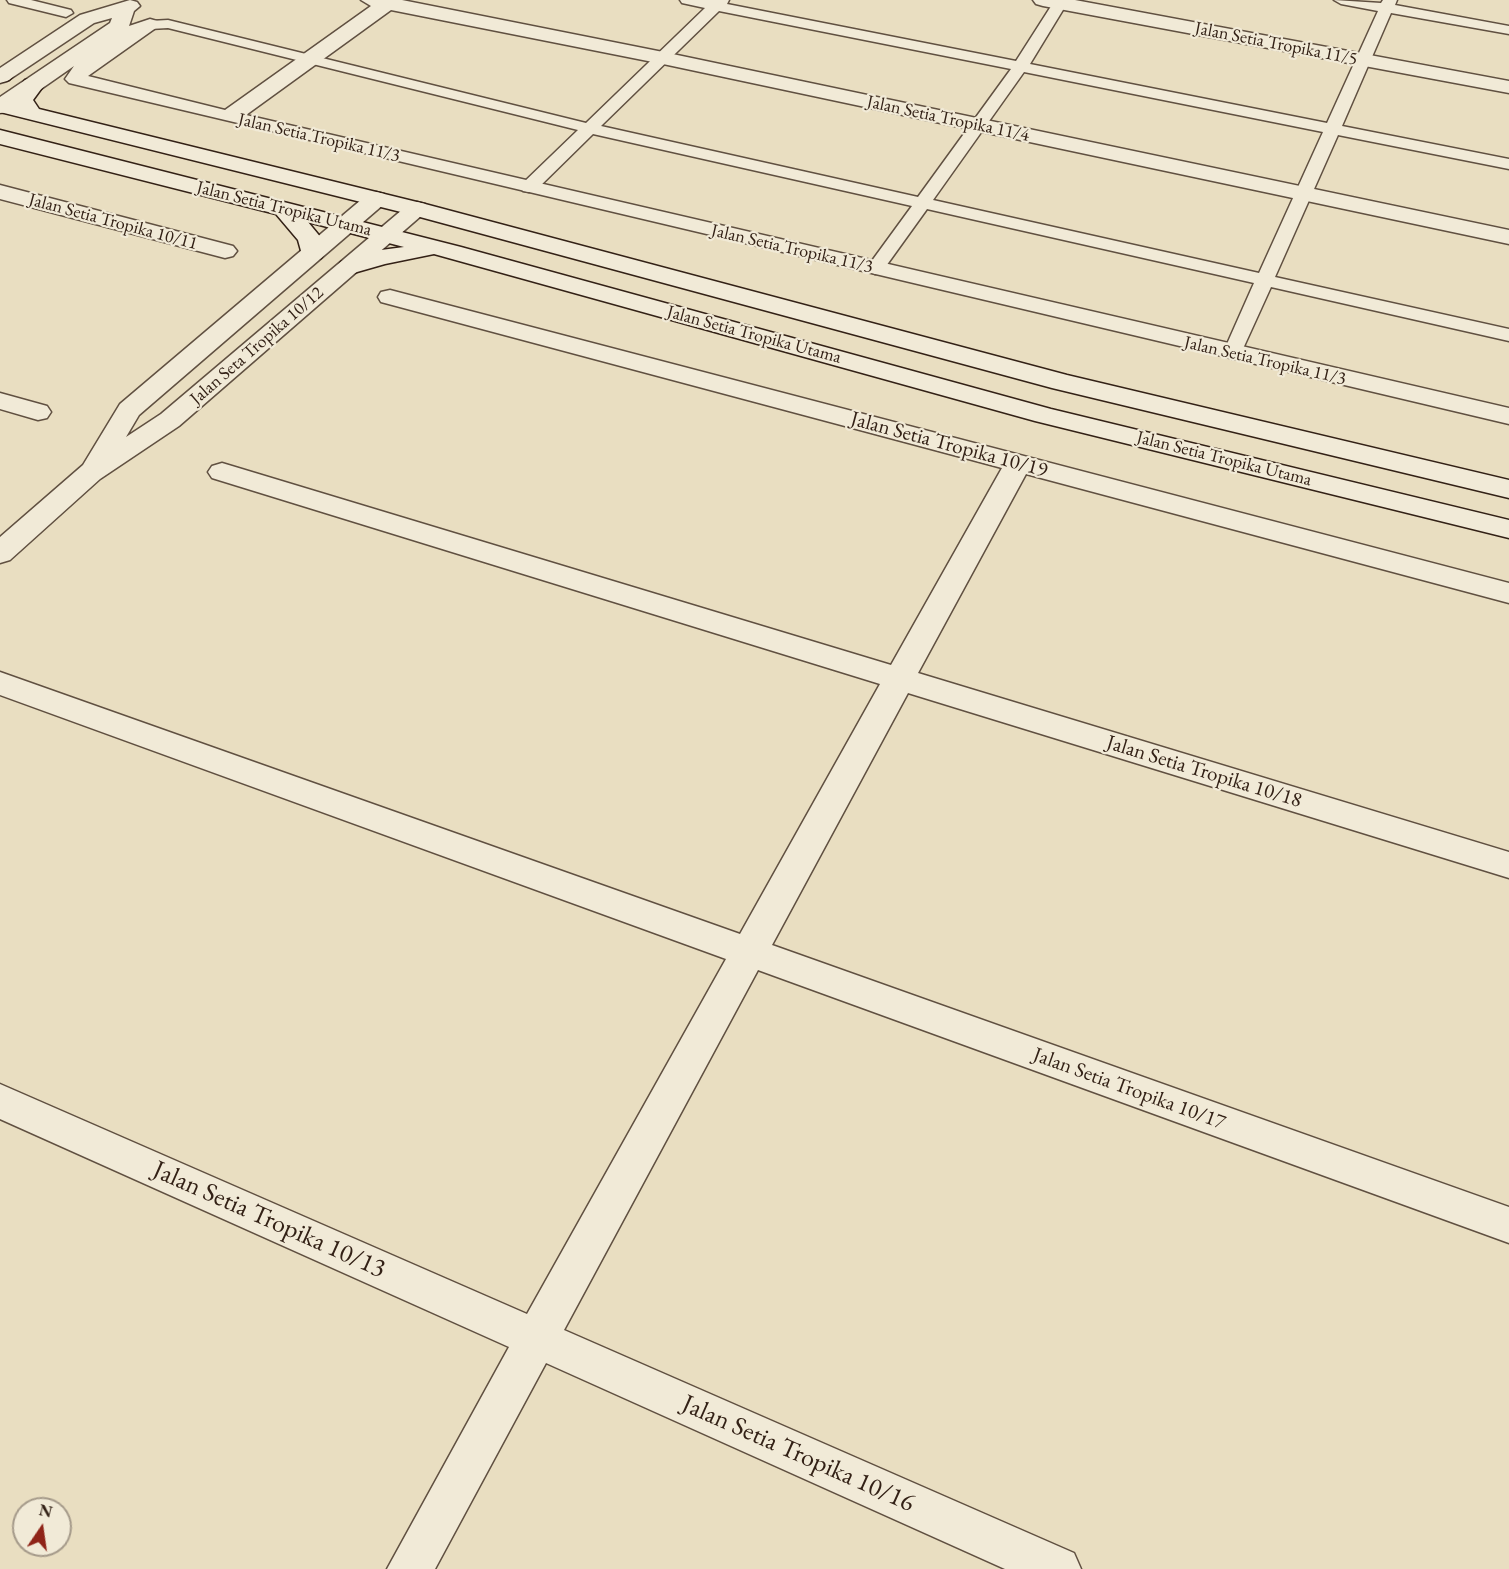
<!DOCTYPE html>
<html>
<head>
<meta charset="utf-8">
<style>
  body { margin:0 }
  #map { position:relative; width:1509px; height:1569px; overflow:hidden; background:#e9dec1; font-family:"EB Garamond",serif }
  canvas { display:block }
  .north { position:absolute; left:12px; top:1497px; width:60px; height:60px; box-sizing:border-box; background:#f1ead7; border:2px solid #a59a8a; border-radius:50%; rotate:13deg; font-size:16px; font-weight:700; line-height:24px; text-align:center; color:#332116 }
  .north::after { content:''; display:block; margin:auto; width:21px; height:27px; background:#8f2418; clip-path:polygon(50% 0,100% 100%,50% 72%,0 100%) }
</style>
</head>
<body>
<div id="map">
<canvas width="1509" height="1569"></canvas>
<div class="north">N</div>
</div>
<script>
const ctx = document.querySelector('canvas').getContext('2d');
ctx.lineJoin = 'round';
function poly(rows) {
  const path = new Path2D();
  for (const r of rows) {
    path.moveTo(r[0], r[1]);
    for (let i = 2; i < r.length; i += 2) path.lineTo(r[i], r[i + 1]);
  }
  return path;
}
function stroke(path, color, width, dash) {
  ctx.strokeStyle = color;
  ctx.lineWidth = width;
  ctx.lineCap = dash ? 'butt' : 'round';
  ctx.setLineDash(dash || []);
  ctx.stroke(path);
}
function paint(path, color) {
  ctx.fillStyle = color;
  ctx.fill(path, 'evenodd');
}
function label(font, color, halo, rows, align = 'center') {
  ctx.font = font + ' "EB Garamond",serif';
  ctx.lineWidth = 4.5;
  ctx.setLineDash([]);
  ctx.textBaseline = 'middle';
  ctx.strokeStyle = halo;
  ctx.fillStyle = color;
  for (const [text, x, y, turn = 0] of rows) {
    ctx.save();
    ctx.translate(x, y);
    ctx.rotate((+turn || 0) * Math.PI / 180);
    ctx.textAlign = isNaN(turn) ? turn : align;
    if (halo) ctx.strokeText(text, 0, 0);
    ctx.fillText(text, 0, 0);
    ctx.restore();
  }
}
const lane = poly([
  [7,0,31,0,71,10,73,13,66,17,9,3,7,0],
  [680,0,729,0,727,4,1016,61,1055,0,1069,0,1030,64,1327,123,1378,11,1341,4,1334,0,1381,3,1383,0,1397,0,1395,5,1509,26,1509,34,1391,13,1342,126,1509,159,1509,169,1338,135,1275,277,1509,329,1509,341,1271,287,1241,353,1232,359,1223,353,1254,283,927,209,881,273,875,274,866,269,912,206,593,134,535,191,529,192,523,191,521,187,523,183,578,130,168,28,150,29,143,25,150,21,168,20,586,123,705,8,682,3,680,0],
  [719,11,1011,69,918,197,601,126,719,11],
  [1024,72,1323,132,1259,273,933,200,1024,72]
]);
const street = poly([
  [130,0,137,2,140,6,134,11,129,26,150,19,157,21,160,25,88,76,225,110,371,6,361,0,402,0,663,52,1509,230,1509,244,663,64,391,10,246,115,1509,408,1509,424,69,83,65,79,74,66,8,112,0,113,0,97,110,23,112,18,94,23,7,81,0,83,0,68,80,15,130,0],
  [1033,0,1075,0,1509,81,1509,93,1043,6,1036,4,1033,0],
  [0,185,233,246,237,251,233,256,225,258,0,199,0,185],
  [376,192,384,194,388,199,384,204,139,415,126,437,161,414,409,204,417,202,425,204,429,209,179,426,100,479,10,560,0,563,0,537,83,465,120,404,368,194,376,192],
  [390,290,1509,583,1509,603,1026,474,918,673,1509,852,1509,878,908,693,772,945,1509,1207,1509,1243,758,970,564,1330,1074,1553,1081,1569,1005,1569,546,1363,435,1569,387,1569,509,1347,0,1119,0,1084,527,1314,726,959,0,695,0,672,740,934,880,684,212,478,208,472,212,466,222,463,232,466,891,665,1002,468,381,302,378,297,381,292,390,290],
  [0,393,47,406,51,412,47,418,38,420,0,409,0,393]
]);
const secondary = poly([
  [0,70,9,72,13,76,9,80,0,82,0,70],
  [33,79,41,80,44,85,33,100,39,109,425,204,1067,375,1509,480,1509,498,1052,388,409,214,0,112,0,100,13,103,11,100,25,80,33,79],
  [0,130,461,247,1051,409,1509,520,1509,538,1035,421,434,254,385,264,350,274,341,272,338,267,341,262,381,250,404,247,308,222,322,239,324,253,321,258,312,260,303,258,298,240,276,214,0,144,0,130]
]);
const farStreetnames = [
  ["Jalan Setia Tropika 11/5",1276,44,11],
  ["Jalan Setia Tropika 11/4",948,119,12],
  ["Jalan Setia Tropika 11/3",319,138,13],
  ["Jalan Setia Tropika Utama",284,209,14],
  ["Jalan Setia Tropika 10/11",113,222,15],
  ["Jalan Setia Tropika 11/3",792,249,13],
  ["Jalan Setia Tropika Utama",754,335,15],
  ["Jalan Seta Tropika 10/12",257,346,-41],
  ["Jalan Setia Tropika 11/3",1265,361,13],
  ["Jalan Setia Tropika Utama",1224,459,14]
];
const streetNames = [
  ["Jalan Setia Tropika 10/19",949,445,15],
  ["Jalan Setia Tropika 10/18",1204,772,17],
  ["Jalan Setia Tropika 10/17",1129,1089,20]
];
const nearStreetnames = [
  ["Jalan Setia Tropika 10/13",269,1220,24],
  ["Jalan Setia Tropika 10/16",798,1454,24]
];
stroke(lane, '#605041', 3);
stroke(street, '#605041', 3);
stroke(secondary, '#332116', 3);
paint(lane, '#f1ead7');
paint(street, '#f1ead7');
paint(secondary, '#f1ead7');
label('18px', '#332116', '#f1ead7', farStreetnames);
label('21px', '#332116', '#f1ead7', streetNames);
label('26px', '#332116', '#f1ead7', nearStreetnames);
</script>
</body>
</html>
